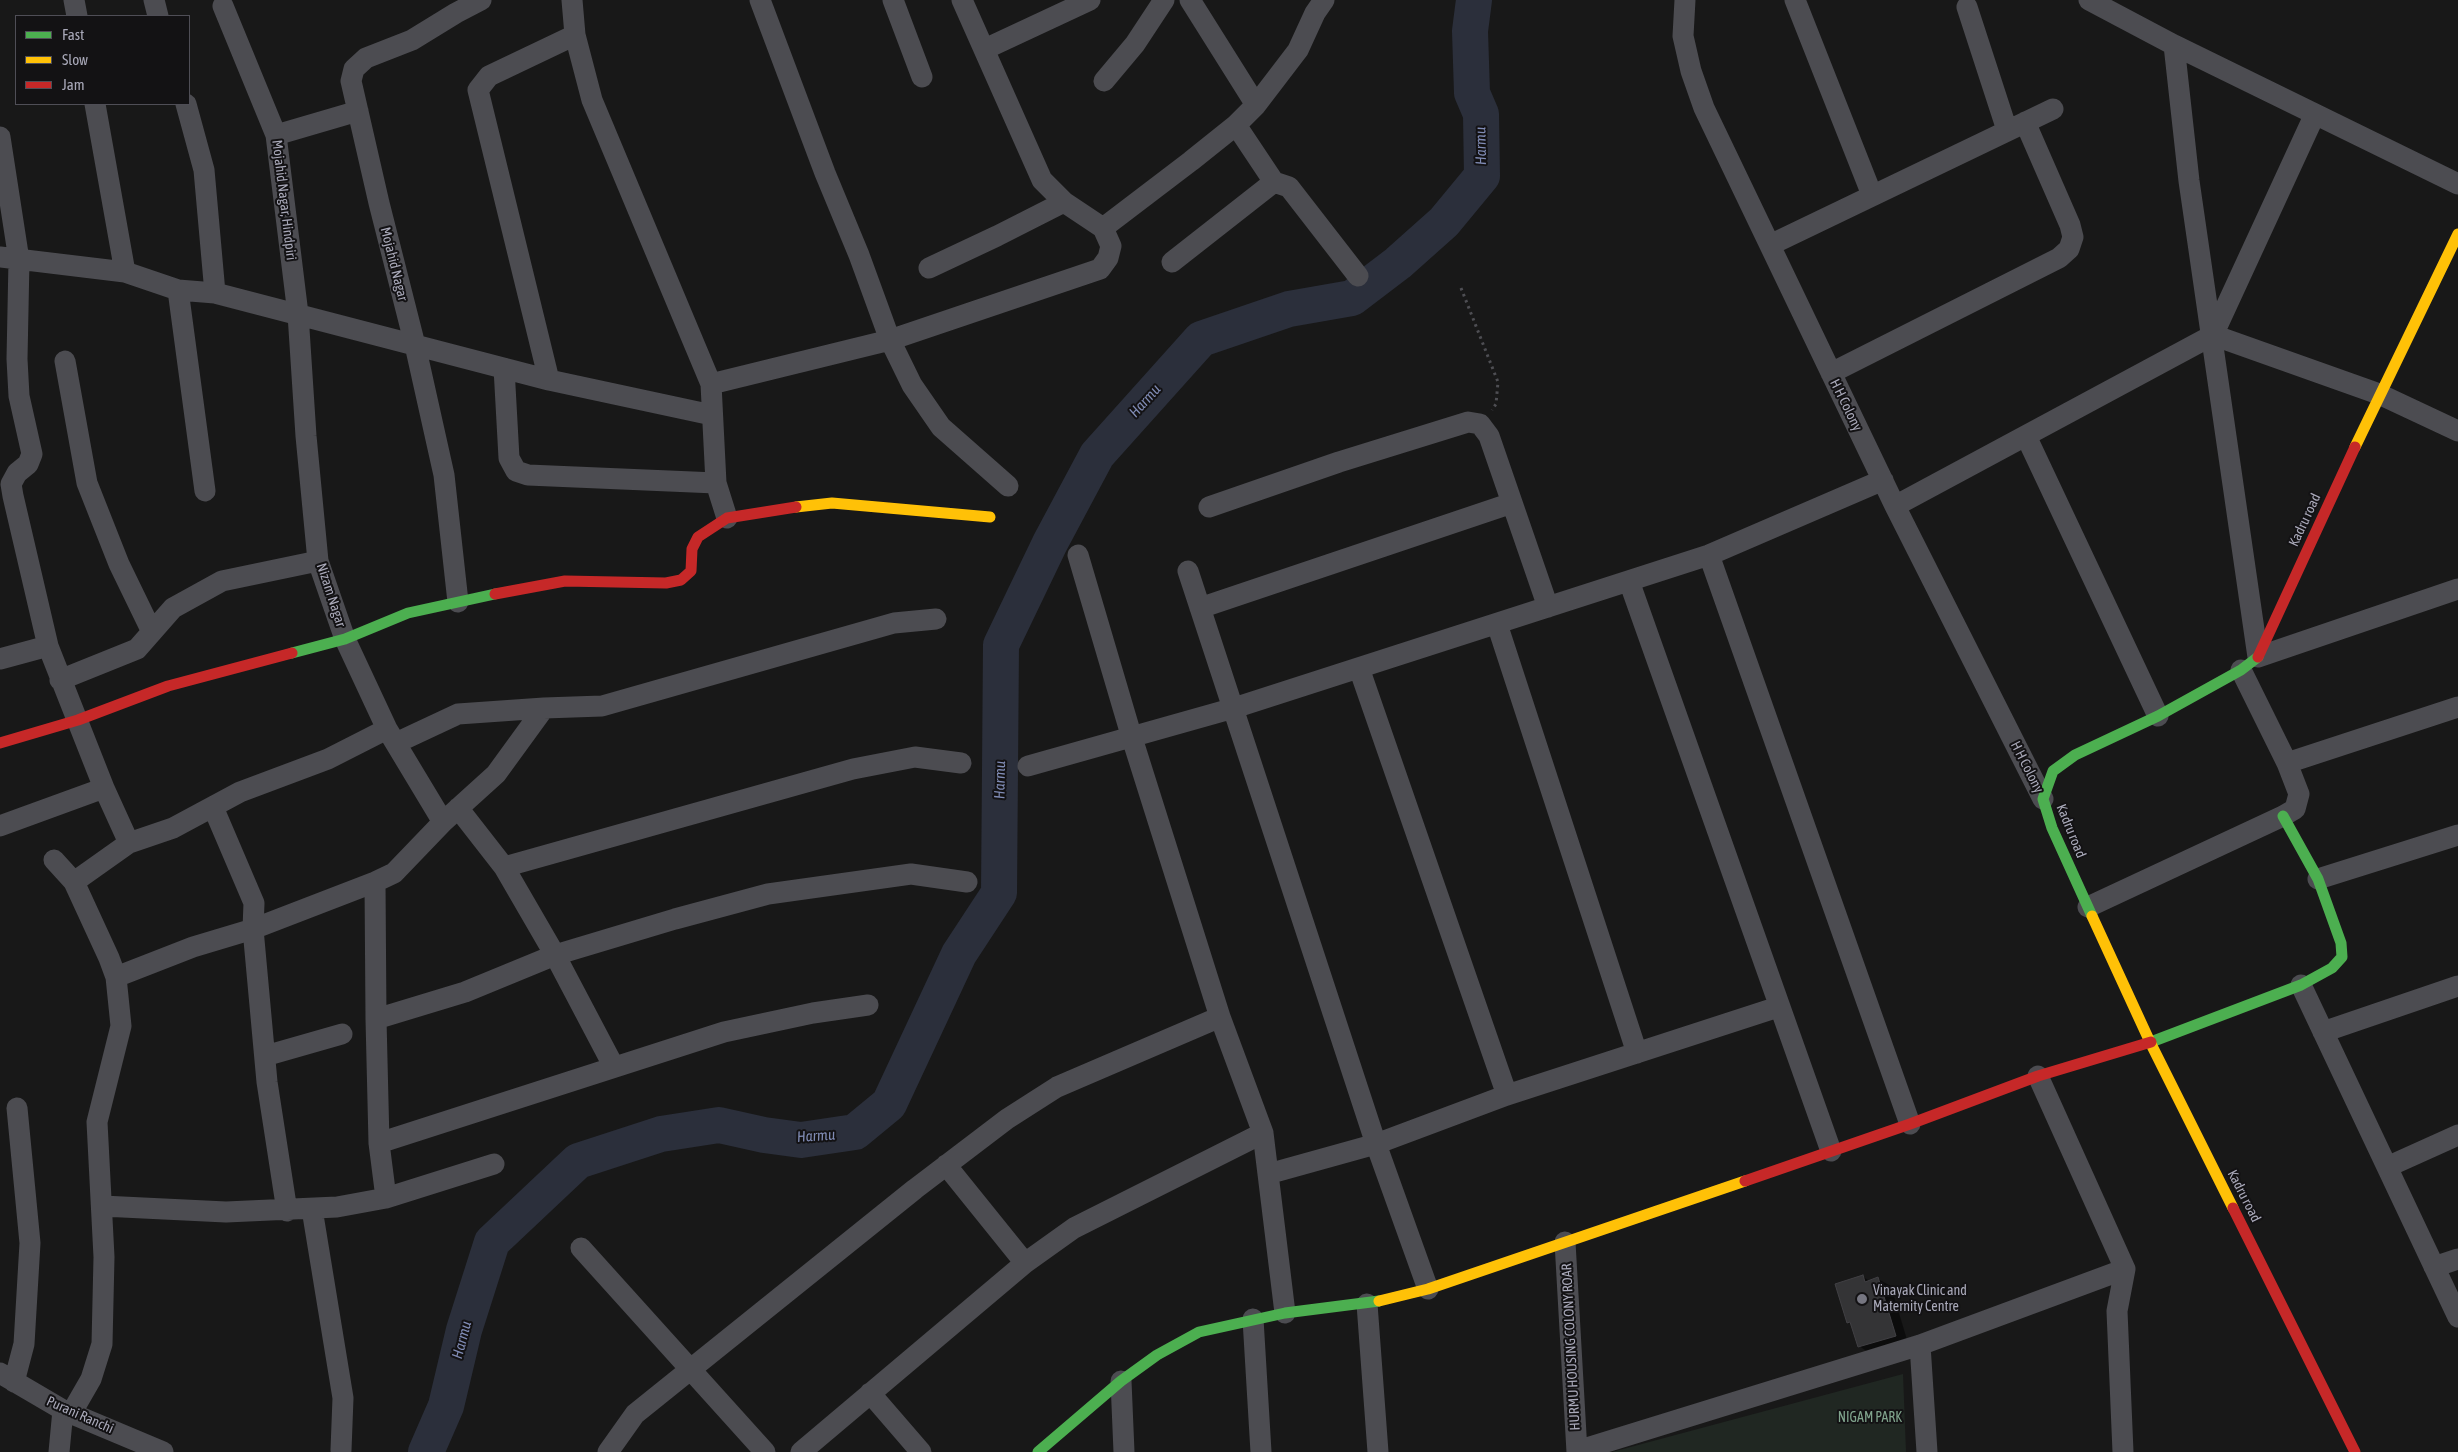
<!DOCTYPE html>
<html>
<head>
<meta charset="utf-8">
<style>
  body { margin:0 }
  #map { position:relative; width:2458px; height:1452px; overflow:hidden; background:#181818; font-family:"Asap Condensed",sans-serif }
  canvas { display:block }
  .legend { position:absolute; left:15px; top:15px; width:175px; height:90px; box-sizing:border-box; background:#131214; border:1px solid #4f4e56; margin:0; padding:6px 9px; list-style:none; font-size:15px; color:#a9a9b9 }
  .legend li { display:flex; align-items:center; gap:10px; height:25px }
  .legend b { width:25px; border:1px solid #4f4e56 }
</style>
</head>
<body>
<div id="map">
<canvas width="2458" height="1452"></canvas>
<ul class="legend">
<li><b style="height:6px;background:#4caf50"></b>Fast</li>
<li><b style="height:6px;background:#ffc107"></b>Slow</li>
<li><b style="height:6px;background:#c62828"></b>Jam</li>
</ul>
</div>
<script>
const ctx = document.querySelector('canvas').getContext('2d');
ctx.lineJoin = 'round';
function paint(path, color) {
  ctx.fillStyle = color;
  ctx.fill(path, 'evenodd');
}
function poly(rows) {
  const path = new Path2D();
  for (const r of rows) {
    path.moveTo(r[0], r[1]);
    for (let i = 2; i < r.length; i += 2) path.lineTo(r[i], r[i + 1]);
  }
  return path;
}
function stroke(path, color, width, dash) {
  ctx.strokeStyle = color;
  ctx.lineWidth = width;
  ctx.lineCap = dash ? 'butt' : 'round';
  ctx.setLineDash(dash || []);
  ctx.stroke(path);
}
function label(font, color, halo, rows, align = 'center') {
  ctx.font = font + ' "Asap Condensed",sans-serif';
  ctx.lineWidth = 4;
  ctx.setLineDash([]);
  ctx.textBaseline = 'middle';
  ctx.strokeStyle = halo;
  ctx.fillStyle = color;
  for (const [text, x, y, turn = 0] of rows) {
    ctx.save();
    ctx.translate(x, y);
    ctx.rotate((+turn || 0) * Math.PI / 180);
    ctx.textAlign = isNaN(turn) ? turn : align;
    if (halo) ctx.strokeText(text, 0, 0);
    ctx.fillText(text, 0, 0);
    ctx.restore();
  }
}
const green = poly([
  [1903,1374,1906,1452,1612,1452]
]);
const shadow = poly([
  [1863,1277,1870,1281,1878,1279,1891,1286,1908,1343,1871,1354,1859,1346,1852,1325,1848,1322]
]);
const river = poly([
  [426,1452,446,1406,464,1330,492,1242,578,1161,661,1134,719,1125,764,1135,801,1140,855,1132,889,1104,959,954,999,893,1001,645,1050,543,1097,455,1201,339,1289,309,1352,298,1398,263,1444,222,1482,176,1481,114,1472,93,1470,31,1474,0]
]);
const building = poly([
  [1863,1275,1865,1282,1878,1277,1896,1336,1858,1347,1850,1322,1847,1323,1835,1284,1863,1275]
]);
const path = poly([
  [1461,288,1498,382,1496,404,1492,410]
]);
const street = poly([
  [74,0,77,16],
  [154,0,158,16],
  [572,0,575,35,592,100,711,384,716,483,727,518],
  [760,0,825,173,859,255,890,340,912,385,941,427,1008,486],
  [893,0,922,77],
  [962,0,1042,180,1064,202,1103,228],
  [1190,0,1256,105],
  [1685,0,1683,36,1691,71,1704,108,1895,506,2043,799],
  [1795,0,1872,195],
  [2089,0,2174,45,2458,184],
  [223,6,276,135,298,314,306,436,318,561,345,639,387,729,443,822],
  [1967,7,2007,130],
  [2174,45,2189,181,2258,657,2458,589],
  [985,49,1090,0],
  [1104,81,1135,44,1164,0],
  [95,104,125,272],
  [186,104,204,170,215,293],
  [1236,125,1274,182,1289,187,1358,276],
  [276,135,358,111],
  [0,137,19,260,17,359,19,396,32,454,28,464,17,473,11,484,13,496,48,646,104,788,129,843],
  [1770,245,2053,109],
  [0,257,125,272,178,290,215,293,549,380,478,90,489,76,575,35],
  [1172,262,1274,182],
  [929,268,997,236,1064,202],
  [178,290,205,491],
  [2213,335,2315,114],
  [65,361,87,483,119,564,152,632],
  [504,368,509,458,516,471,528,475,716,483],
  [1831,373,2059,258,2069,249,2073,237,2070,225,2025,122],
  [549,380,712,415],
  [711,384,890,340,1100,269,1108,258,1111,246,1103,228,1191,161,1236,125,1256,105,1298,50,1315,13,1324,0],
  [2026,436,2158,716],
  [1895,506,2213,335,2379,394,2458,431],
  [1209,507,1339,462,1468,422,1480,424,1489,436,1548,607],
  [1078,555,1132,738,1220,1017,1263,1133,1285,1313],
  [1709,555,1910,1124],
  [1188,571,1376,1144,1428,1289],
  [1629,581,1831,1151],
  [458,602,444,475,415,345,379,203,351,81,354,69,366,58,412,40,456,13,481,0],
  [1200,608,1512,503],
  [1497,624,1637,1053],
  [0,659,48,646],
  [1359,668,1507,1095],
  [60,680,137,649,173,608,222,581,318,561],
  [396,743,458,714,544,708,602,706,894,623,936,619],
  [2287,763,2458,707],
  [1028,766,1234,708,1709,555,1883,480],
  [213,807,254,903,253,929,267,1082,287,1211],
  [458,808,504,867,555,955,614,1067],
  [0,826,104,788],
  [54,860,74,882,109,958,116,977,121,1026,97,1122,104,1257,102,1344,91,1379,72,1412],
  [504,867,853,769,915,757,961,763],
  [2318,879,2458,835],
  [74,882,129,843,173,828,240,792,328,759,387,729],
  [375,882,376,1019,465,992,555,955,675,919,768,894,911,874,967,882],
  [2088,907,2283,816,2295,809,2299,794,2287,763,2241,670],
  [116,977,193,947,253,929,375,882,394,873,443,822,496,774,544,708],
  [2301,985,2458,1317],
  [376,1019,379,1143,386,1198],
  [2323,1032,2458,986],
  [265,1056,342,1034],
  [2038,1076,2125,1269,2117,1311,2123,1452],
  [379,1143,724,1032,813,1013,868,1005],
  [946,1165,1025,1263],
  [2387,1167,2458,1135],
  [1268,1174,1376,1144,1507,1095,1778,1007],
  [102,1206,226,1212,337,1207,386,1198,494,1164],
  [312,1209,343,1398,341,1450],
  [1565,1242,1577,1452],
  [581,1248,765,1452],
  [2434,1267,2458,1259],
  [1367,1304,1378,1452],
  [1253,1319,1261,1452],
  [1920,1345,1927,1452],
  [0,1373,63,1410,163,1452],
  [1121,1381,1124,1452],
  [14,1382,24,1344,30,1243,17,1108],
  [870,1393,921,1452],
  [1577,1451,1920,1345,2125,1269],
  [59,1452,63,1410],
  [608,1452,635,1414,915,1189,1007,1119,1057,1087,1220,1017],
  [801,1452,1025,1263,1074,1228,1263,1133]
]);
const fast = poly([
  [292,653,345,639,408,613,495,594],
  [2092,916,2052,828,2043,799,2053,771,2075,755,2158,716,2241,670,2258,657],
  [2151,1042,2301,985,2332,968,2342,957,2341,943,2318,879,2283,816],
  [1038,1452,1121,1381,1157,1355,1199,1332,1285,1313,1379,1301]
]);
const slow = poly([
  [2355,447,2458,234],
  [796,507,832,503,990,517],
  [2092,916,2150,1042,2233,1208],
  [1379,1301,1428,1289,1745,1181]
]);
const jam = poly([
  [495,594,565,581,666,583,681,580,691,571,692,549,698,537,727,518,796,507],
  [2258,657,2355,447],
  [0,743,78,720,168,686,292,653],
  [1745,1181,1910,1124,2038,1076,2151,1042],
  [2233,1208,2355,1452]
]);
const markers = [
  [1862,1299,6,"#767681"]
];
const streetNames = [
  ["Mojahid Nagar, Hindpiri",284,200,83],
  ["Mojahid Nagar",394,264,76],
  ["H H Colony",1846,405,64],
  ["Kadru road",2305,520,-65],
  ["Nizam Nagar",331,595,72],
  ["H H Colony",2027,767,63],
  ["Kadru road",2071,831,68],
  ["Kadru road",2244,1196,63],
  ["HURMU HOUSING COLONY ROAR",1571,1347,-93],
  ["Purani Ranchi",80,1415,24]
];
const poiNames = [
  ["Vinayak Clinic and",1873,1291],
  ["Maternity Centre",1873,1307]
];
const parkNames = [
  ["NIGAM PARK",1870,1418]
];
const waterNames = [
  ["Harmu",1481,146,-91],
  ["Harmu",1145,401,-48],
  ["Harmu",1000,780,-89],
  ["Harmu",816,1136,-4],
  ["Harmu",462,1340,-75]
];
paint(green, '#202722');
paint(shadow, '#0007');
stroke(river, '#2b2f3b', 36);
paint(building, '#343436');
stroke(building, '#414044', 1);
stroke(path, '#4e4e53', 3, [2.5, 4]);
stroke(street, '#4c4c51', 21);
stroke(fast, '#4caf50', 11);
stroke(slow, '#ffc107', 11);
stroke(jam, '#c62828', 11);
for (const [x, y, r, color] of markers) {
  const dot = new Path2D();
  dot.arc(x, y, r, 0, 2 * Math.PI);
  ctx.fillStyle = color;
  ctx.fill(dot);
  stroke(dot, '#131214', 2);
}
label('14px', '#a9a9b9', '#131214', streetNames);
label('14px', '#a9a9b9', '#131214', poiNames, 'left');
label('14px', '#80a48d', '#131214', parkNames);
label('italic 15px', '#808cb5', '#131214', waterNames);
</script>
</body>
</html>
